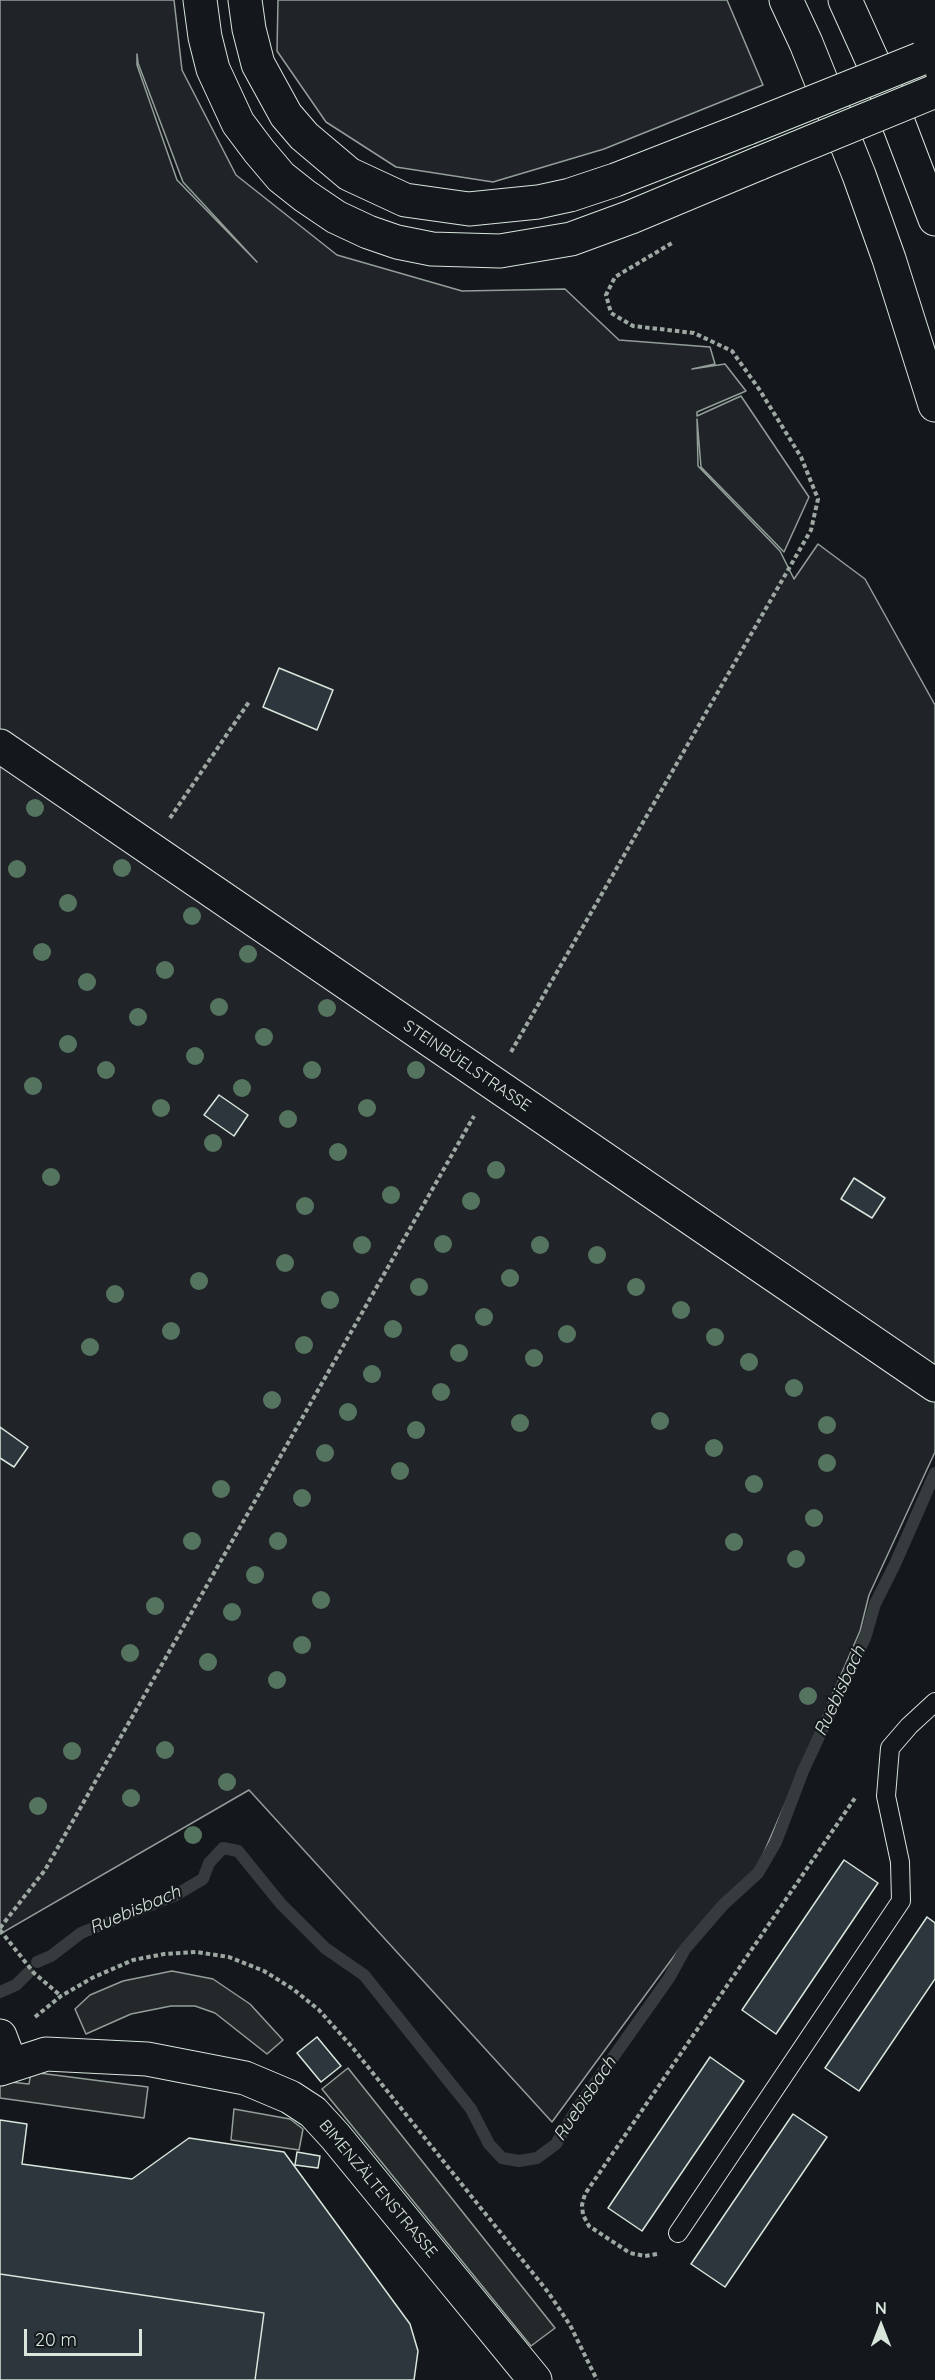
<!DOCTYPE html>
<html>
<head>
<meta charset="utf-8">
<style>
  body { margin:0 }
  #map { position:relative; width:935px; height:2380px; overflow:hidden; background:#14181c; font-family:Quicksand,sans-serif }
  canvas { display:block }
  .north { position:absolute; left:851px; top:2296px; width:60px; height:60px; -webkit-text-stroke:4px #14181c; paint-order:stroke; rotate:0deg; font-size:16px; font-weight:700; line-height:24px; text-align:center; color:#d8e6dc }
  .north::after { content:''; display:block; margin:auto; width:21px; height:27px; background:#d8e6dc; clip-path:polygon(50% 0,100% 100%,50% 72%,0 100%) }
  .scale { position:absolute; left:24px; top:2329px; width:118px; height:27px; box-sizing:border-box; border:3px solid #d8e6dc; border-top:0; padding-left:8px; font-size:18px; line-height:21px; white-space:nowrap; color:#d8e6dc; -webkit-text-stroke:4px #14181c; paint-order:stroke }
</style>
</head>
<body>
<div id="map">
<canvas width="935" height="2380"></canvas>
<div class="north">N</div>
<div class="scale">20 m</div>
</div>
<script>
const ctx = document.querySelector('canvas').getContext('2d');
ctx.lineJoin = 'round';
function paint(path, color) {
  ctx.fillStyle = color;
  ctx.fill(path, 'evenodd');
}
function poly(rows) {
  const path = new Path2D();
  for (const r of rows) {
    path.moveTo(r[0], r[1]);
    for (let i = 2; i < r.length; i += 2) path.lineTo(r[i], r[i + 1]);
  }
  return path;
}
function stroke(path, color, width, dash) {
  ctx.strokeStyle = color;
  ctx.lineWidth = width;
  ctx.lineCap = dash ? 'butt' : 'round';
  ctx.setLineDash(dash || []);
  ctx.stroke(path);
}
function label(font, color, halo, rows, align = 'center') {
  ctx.font = font + ' Quicksand,sans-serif';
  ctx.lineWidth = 4.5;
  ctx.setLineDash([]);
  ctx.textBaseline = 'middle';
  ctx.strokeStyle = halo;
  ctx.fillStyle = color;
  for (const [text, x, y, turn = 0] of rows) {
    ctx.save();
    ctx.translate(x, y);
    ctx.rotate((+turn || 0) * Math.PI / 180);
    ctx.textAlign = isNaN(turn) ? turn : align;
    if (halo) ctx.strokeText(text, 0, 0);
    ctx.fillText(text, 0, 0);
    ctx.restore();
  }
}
const green = poly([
  [0,0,174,0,182,70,236,175,337,255,462,291,565,289,619,340,710,347,715,364,692,369,725,364,746,391,697,412,697,416,741,396,809,497,784,552,701,467,697,419,698,466,780,551,794,579,818,544,865,579,935,705,935,1452,869,1595,860,1631,755,1873,680,1948,552,2122,249,1790,0,1934,0,0],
  [137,54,138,63,183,182,257,262,177,180,137,65,137,54],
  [278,0,727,0,763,85,604,149,493,182,396,167,326,122,277,51,278,0]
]);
const parking = poly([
  [172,1971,213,1979,250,2004,283,2040,267,2054,215,2013,195,2006,171,2006,131,2014,86,2034,75,2009,90,1995,123,1981,172,1971],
  [348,2068,555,2328,531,2346,322,2089,348,2068],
  [31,2072,148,2087,144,2118,0,2098,0,2081,29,2084,31,2072],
  [234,2109,290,2119,303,2129,299,2150,231,2140,234,2109]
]);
const stream = poly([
  [37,1962,51,1956,81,1933,174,1896,203,1879,209,1863,223,1848,238,1851,281,1904,325,1948,364,1975,471,2109,489,2144,502,2158,519,2161,537,2158,556,2144,576,2110,669,1978,685,1949,723,1905,758,1873,776,1842,803,1771,865,1638,875,1604,895,1564,935,1473],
  [0,1992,16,1985,28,1973]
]);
const building = poly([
  [279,668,333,690,317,730,263,707,279,668],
  [219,1095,248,1115,234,1136,204,1115,219,1095],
  [854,1178,885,1198,872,1218,841,1199,854,1178],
  [0,1427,28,1447,14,1467,0,1458,0,1427],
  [844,1860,878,1883,776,2034,742,2010,844,1860],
  [927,1917,935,1923,935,1979,859,2091,825,2068,927,1917],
  [317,2037,341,2066,321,2082,297,2053,317,2037],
  [710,2057,744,2081,642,2231,608,2208,710,2057],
  [793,2114,827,2137,725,2287,691,2264,793,2114],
  [0,2120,27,2124,22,2164,132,2179,189,2138,284,2152,410,2324,418,2351,414,2380,255,2380,264,2313,0,2274,0,2120],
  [297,2152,320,2156,318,2168,295,2165,297,2152],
  [0,2274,264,2313,255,2380,0,2380,0,2274]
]);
const path = poly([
  [170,818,249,702],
  [511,1052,811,530,818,499,801,457,759,389,732,351,694,333,633,326,611,313,606,295,615,277,672,243],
  [0,1928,45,1870,474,1116],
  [0,1930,34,1973,61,1996],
  [35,2017,61,1996,92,1978,133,1960,164,1954,196,1952,229,1957,264,1971,293,1989,319,2010,352,2047,548,2292,570,2325,597,2380],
  [657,2254,645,2256,630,2253,589,2226,583,2215,582,2205,585,2194,855,1798]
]);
const lane = poly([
  [678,2233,901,1901,900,1862,886,1796,890,1748,909,1726,935,1702]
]);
const street = poly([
  [0,746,935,1385],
  [0,2036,11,2065],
  [0,2069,46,2054,147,2059,245,2078,290,2097,313,2112,335,2136,535,2380]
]);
const highway = poly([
  [200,0,205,37,213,69,238,123,259,151,281,177,305,196,336,217,368,232,397,242,432,249,500,251,571,239,631,217,760,163],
  [245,0,249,29,258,64,286,115,304,136,349,174,405,200,469,209,538,202,570,195,615,180,748,128],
  [786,0,806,43,859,175,889,259,935,405],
  [845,0,887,93,935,219]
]);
const highwayBridge = poly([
  [748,128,920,59],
  [760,163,933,92]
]);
const trees = [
  [35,808],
  [122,868],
  [17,869],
  [68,903],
  [192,916],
  [42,952],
  [248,954],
  [165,970],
  [87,982],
  [219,1007],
  [327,1008],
  [138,1017],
  [264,1037],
  [68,1044],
  [195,1056],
  [106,1070],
  [312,1070],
  [416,1070],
  [33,1086],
  [242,1088],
  [161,1108],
  [367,1108],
  [288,1119],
  [213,1143],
  [338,1152],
  [496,1170],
  [51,1177],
  [391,1195],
  [471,1201],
  [305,1206],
  [443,1244],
  [362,1245],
  [540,1245],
  [597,1255],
  [285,1263],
  [510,1278],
  [199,1281],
  [419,1287],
  [636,1287],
  [115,1294],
  [330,1300],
  [681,1310],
  [484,1317],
  [393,1329],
  [171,1331],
  [567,1334],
  [715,1337],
  [304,1345],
  [90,1347],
  [459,1353],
  [534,1358],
  [749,1362],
  [372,1374],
  [794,1388],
  [441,1392],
  [272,1400],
  [348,1412],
  [660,1421],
  [520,1423],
  [827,1425],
  [416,1430],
  [714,1448],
  [325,1453],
  [827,1463],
  [400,1471],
  [754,1484],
  [221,1489],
  [302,1498],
  [814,1518],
  [192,1541],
  [278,1541],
  [734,1542],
  [796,1559],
  [255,1575],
  [321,1600],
  [155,1606],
  [232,1612],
  [302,1645],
  [130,1653],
  [208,1662],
  [277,1680],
  [808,1696],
  [165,1750],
  [72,1751],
  [227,1782],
  [131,1798],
  [38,1806],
  [193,1835]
];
const streetNames = [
  ["STEINBÜELSTRASSE",467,1066,34],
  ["BIMENZÄLTENSTRASSE",378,2189,50]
];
const waterNames = [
  ["Ruebisbach",840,1691,-65],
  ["Ruebisbach",135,1910,-23],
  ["Ruebisbach",585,2099,-56]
];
paint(green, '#202428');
stroke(green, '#939e99', 1.5);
paint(parking, '#24282b');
stroke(parking, '#939e99', 1.5);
stroke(stream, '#363b3e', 12);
paint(building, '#2c363c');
stroke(building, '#d8e6dc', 1.5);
stroke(lane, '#d8e6dc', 20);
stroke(street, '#d8e6dc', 35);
stroke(highway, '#d8e6dc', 35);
stroke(path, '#9da8a2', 4, [4.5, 3]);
stroke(lane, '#14181c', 18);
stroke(street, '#14181c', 33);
stroke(highway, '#14181c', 33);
stroke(highwayBridge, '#d8e6dc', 35, []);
stroke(highwayBridge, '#14181c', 33);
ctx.fillStyle = '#55745f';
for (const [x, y] of trees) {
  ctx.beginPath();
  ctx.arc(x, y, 9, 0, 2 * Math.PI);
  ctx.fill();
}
label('16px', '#d8e6dc', '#14181c', streetNames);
label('italic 18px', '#d8e6dc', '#14181c', waterNames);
</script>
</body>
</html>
